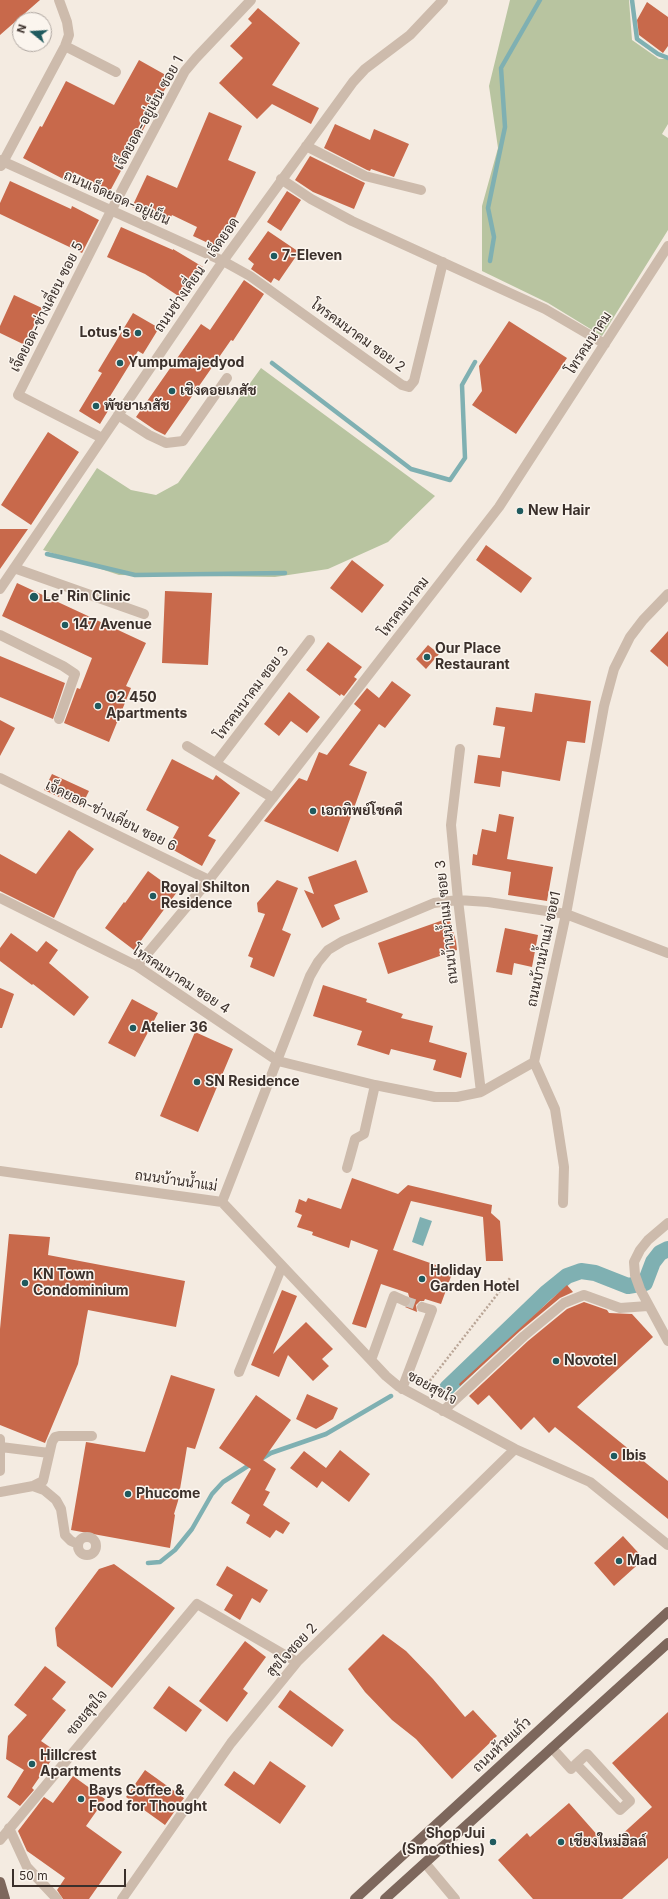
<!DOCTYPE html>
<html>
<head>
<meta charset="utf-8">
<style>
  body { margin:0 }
  #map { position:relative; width:668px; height:1899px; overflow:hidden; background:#f4ebe1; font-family:Inter,sans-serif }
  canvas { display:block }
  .north { position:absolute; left:12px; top:12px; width:40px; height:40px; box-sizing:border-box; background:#fbf5ee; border:1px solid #aea6a0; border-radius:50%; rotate:288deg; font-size:11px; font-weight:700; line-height:16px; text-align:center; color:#3b302b }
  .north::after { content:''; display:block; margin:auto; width:14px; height:18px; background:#1f5a5e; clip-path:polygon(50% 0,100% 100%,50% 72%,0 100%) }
  .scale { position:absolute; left:12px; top:1869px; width:114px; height:18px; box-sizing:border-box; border:2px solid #3b302b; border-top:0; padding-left:5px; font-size:12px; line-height:14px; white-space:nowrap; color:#3b302b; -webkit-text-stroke:3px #fbf5ee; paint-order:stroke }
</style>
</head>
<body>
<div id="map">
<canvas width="668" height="1899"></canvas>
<div class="north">N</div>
<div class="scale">50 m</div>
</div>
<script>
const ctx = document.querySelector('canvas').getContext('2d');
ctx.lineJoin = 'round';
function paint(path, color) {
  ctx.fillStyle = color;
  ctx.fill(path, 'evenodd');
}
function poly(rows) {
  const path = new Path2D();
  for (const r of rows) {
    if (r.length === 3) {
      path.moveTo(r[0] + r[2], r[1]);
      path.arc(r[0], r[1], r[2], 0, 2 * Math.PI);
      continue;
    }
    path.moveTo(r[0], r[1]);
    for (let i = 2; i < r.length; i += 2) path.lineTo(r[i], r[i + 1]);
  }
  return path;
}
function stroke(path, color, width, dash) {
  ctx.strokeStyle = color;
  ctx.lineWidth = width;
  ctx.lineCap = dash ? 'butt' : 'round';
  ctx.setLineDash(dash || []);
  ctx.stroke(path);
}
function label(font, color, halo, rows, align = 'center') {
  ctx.font = font + ' Inter,Sarabun,sans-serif';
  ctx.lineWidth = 3;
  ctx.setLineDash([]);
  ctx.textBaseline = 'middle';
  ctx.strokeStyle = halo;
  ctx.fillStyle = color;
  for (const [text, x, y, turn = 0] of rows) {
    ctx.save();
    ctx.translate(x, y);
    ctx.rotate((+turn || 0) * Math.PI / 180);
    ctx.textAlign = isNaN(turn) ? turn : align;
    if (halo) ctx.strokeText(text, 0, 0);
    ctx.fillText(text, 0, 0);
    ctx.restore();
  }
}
const green = poly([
  [510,0,629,0,632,40,659,59,668,59,668,124,662,134,668,138,668,230,602,336,548,303,482,271,482,206,498,148,489,86],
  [261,368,435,496,388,542,328,569,275,577,119,575,43,550,97,468,131,490,156,495,178,483]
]);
const water = poly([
  [420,1217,432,1221,423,1246,412,1242]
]);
const stream = poly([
  [632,0,637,39,658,54,668,58],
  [490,261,494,237,488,208,505,127,501,68,540,0],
  [272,363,411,469,450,480,465,458,462,385,475,362],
  [47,554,135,575,285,573],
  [261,1459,271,1453,326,1434,391,1396],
  [148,1563,160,1562,175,1550,192,1529,212,1494,223,1482,251,1464]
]);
const canal = poly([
  [447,1388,546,1293,567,1276,581,1271,595,1273,628,1286,645,1283,653,1262,660,1253,668,1249]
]);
const building = poly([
  [0,0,40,0,0,35],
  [647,2,668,17,668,46,663,53,639,35,637,20],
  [258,8,300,43,272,85,319,108,311,124,272,104,257,119,219,83,243,58,230,46,252,23,248,19],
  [139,60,171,78,110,191,74,172,69,182,23,158,40,126,42,127,66,81,114,105],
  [209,112,242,126,228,160,256,172,221,249,193,236,197,227,172,215,168,223,132,207,147,175,177,188],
  [335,124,370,140,374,129,409,144,394,177,371,169,370,171,367,170,324,148],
  [310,156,365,183,354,209,313,192,295,180],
  [10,181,71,209,72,206,99,220,82,253,0,214,0,203],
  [287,191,301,200,281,231,267,222],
  [121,227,173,250,173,249,203,267,183,299,145,274,107,257],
  [268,231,299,252,279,281,274,278,271,283,251,269,254,264,248,259],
  [244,280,264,294,233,341,231,340,165,435,155,430,136,417,201,324,210,330],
  [14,295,42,308,25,345,0,333,0,326],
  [133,313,159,328,143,354,138,351,109,398,114,401,100,424,79,411,102,373,98,371],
  [509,321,567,358,516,434,472,405,482,391,479,366],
  [48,432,79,452,31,525,1,505],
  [0,529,28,529,0,569],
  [486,545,532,578,521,593,476,560],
  [352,560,384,585,362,613,330,588],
  [17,583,146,643,126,686,131,688,109,742,64,723,77,688,80,689,92,658,2,616],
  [165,591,212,593,208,665,162,663],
  [668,631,668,667,650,651],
  [328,642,362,667,354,677,357,679,344,696,341,694,340,696,306,670],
  [428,645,439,654,426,669,416,659],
  [0,656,65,683,53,719,0,697],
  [392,681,411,695,385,728,379,724,349,765,367,772,338,852,264,821,299,778,307,781,319,752,327,755,361,710,354,704,367,688,379,698],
  [289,692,320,717,307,733,291,721,279,736,264,724],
  [535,693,591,701,585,743,567,741,560,781,502,771,500,787,474,783,478,755,500,758,505,727,493,725,496,707,532,712],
  [0,720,15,728,0,756],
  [172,759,213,780,216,775,240,793,208,836,216,840,202,866,168,847,179,827,146,810],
  [52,774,89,791,81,807,44,790],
  [499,814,514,817,507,859,553,867,547,901,508,895,511,872,472,865,473,854,477,855,482,829,496,832],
  [69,830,94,849,77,871,54,918,0,891,0,854,36,874],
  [356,860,368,892,334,905,340,919,322,928,304,890,314,894,308,877],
  [148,871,177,892,134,950,105,928,124,902,125,903],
  [277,880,298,888,282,930,291,934,274,977,250,967,253,958,248,956,265,914,258,912,257,903],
  [449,918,456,941,457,950,388,974,378,943],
  [505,928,538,935,532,967,514,963,512,975,496,972],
  [11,933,37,952,46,941,58,950,49,963,89,997,74,1016,33,984,32,985,0,961,0,948],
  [323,985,367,999,366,1002,403,1014,401,1018,433,1026,429,1042,467,1053,461,1078,433,1070,436,1060,391,1049,389,1055,357,1045,362,1031,313,1016],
  [0,988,14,994,2,1028,0,1028],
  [132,999,158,1013,135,1057,108,1043],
  [195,1032,233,1049,198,1132,160,1116],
  [352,1178,398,1194,408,1185,492,1205,491,1213,500,1221,503,1261,486,1261,483,1217,411,1201,393,1250,453,1271,441,1304,425,1299,424,1301,420,1301,416,1305,417,1312,405,1307,411,1303,408,1293,381,1284,366,1328,352,1324,378,1250,351,1240,349,1248,312,1235,313,1232,297,1227,302,1215,295,1212,299,1199,306,1202,308,1198,341,1209],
  [9,1234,50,1237,48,1255,185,1281,176,1327,88,1310,78,1364,45,1443,0,1425,0,1329],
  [567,1285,573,1292,560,1298,520,1331,460,1386,459,1384],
  [282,1290,297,1296,273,1354,306,1322,333,1349,322,1359,329,1366,313,1381,288,1355,279,1377,251,1365],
  [584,1302,607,1310,609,1313,632,1314,653,1337,577,1407,668,1481,668,1519,555,1427,549,1433,534,1417,521,1430,489,1395,478,1405,469,1396,528,1341,567,1309],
  [171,1375,215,1389,195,1449,187,1447,178,1501,174,1514,175,1515,170,1548,71,1530,86,1442,145,1452],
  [307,1394,338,1408,333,1419,316,1429,296,1419],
  [256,1395,291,1420,263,1460,276,1469,265,1490,270,1492,263,1505,290,1523,283,1534,276,1530,270,1538,246,1523,250,1515,231,1503,251,1469,219,1448],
  [340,1450,370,1474,349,1502,322,1481,317,1488,290,1468,304,1451,326,1468],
  [623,1536,644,1559,614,1586,594,1563],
  [114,1564,175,1608,112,1688,57,1646,55,1628,99,1569],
  [227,1566,268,1590,260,1603,252,1598,240,1620,224,1610,233,1595,216,1585],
  [383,1634,406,1651,433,1679,465,1717,473,1710,497,1736,452,1779,416,1739,392,1720,365,1692,348,1669],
  [245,1641,266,1657,243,1689,248,1693,227,1722,199,1701],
  [45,1666,66,1682,52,1699,66,1710,41,1741,57,1752,32,1788,34,1790,20,1806,7,1797,24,1770,6,1759,8,1736,27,1715,14,1705],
  [169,1686,202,1710,186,1732,153,1708],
  [290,1690,344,1730,332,1747,278,1707],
  [668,1712,668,1858,622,1899,533,1899,498,1860,527,1833,530,1837,569,1803,608,1847,652,1807,612,1763],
  [270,1761,306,1786,280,1824,224,1785,234,1771,254,1785],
  [145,1770,184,1798,165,1825,126,1797],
  [73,1776,105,1799,86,1826,122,1852,89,1899,63,1899,57,1890,65,1878,27,1851,18,1831,44,1797,53,1803]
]);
const minorTunnel = poly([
  [405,1301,422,1307]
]);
const path = poly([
  [425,1387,510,1278]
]);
const minor = poly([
  [65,46,116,72],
  [306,146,365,176,421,190],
  [0,160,223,261,250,276,402,385,409,387,414,381,443,262],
  [1,166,65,46,69,35,67,22,59,0],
  [281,179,311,199,352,221,545,309,605,344],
  [118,415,149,435,166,443,183,441,227,378],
  [102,438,18,395,111,211,185,71,196,58,251,0],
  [14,568,144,614],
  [0,589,223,261,353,82,365,69,410,35,443,0],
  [0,635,63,666,75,674,59,719],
  [187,746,273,798],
  [460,749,451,825,458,900,481,1092],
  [216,763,310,640],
  [0,778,209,880],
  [0,898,137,966,278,1061,375,1085,435,1097,457,1097,481,1092,534,1062,566,914,604,706,614,669,630,637,643,620,668,594],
  [137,966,209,880,499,507,668,246],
  [534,1062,555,1109,564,1167,563,1203],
  [347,1168,355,1139,364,1134,375,1085],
  [0,1171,222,1202],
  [222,1202,310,976,318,962,328,950,343,941,434,903,458,900,488,902,566,914,668,953],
  [222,1202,386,1376,398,1386,515,1449,590,1482,668,1545],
  [668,1223,648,1240,640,1250,634,1262,635,1275,640,1289,668,1341],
  [371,1360,394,1296,405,1301],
  [239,1372,282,1266],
  [402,1389,432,1310,422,1307],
  [443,1411,524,1336,564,1303,584,1295,620,1308,648,1306],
  [0,1439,0,1471],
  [1,1447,49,1453],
  [33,1486,44,1490,56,1500,61,1509,65,1535,71,1541,78,1544],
  [0,1492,33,1486,43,1481,52,1442,55,1437,59,1436,92,1436],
  [87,1546,9],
  [552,1748,571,1769,576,1764,587,1754,630,1801,620,1810,576,1764],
  [9,1828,27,1867,57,1899],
  [0,1840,197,1604,297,1662],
  [425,1863,455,1899],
  [122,1899,231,1743,297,1662,515,1449]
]);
const major = poly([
  [0,1882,5,1899],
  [355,1899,668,1612],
  [385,1899,668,1643]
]);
const markers = [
  [274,256,4,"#1f5a5e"],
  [138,333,4,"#1f5a5e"],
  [120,363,4,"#1f5a5e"],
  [172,391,4,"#1f5a5e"],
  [96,406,4,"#1f5a5e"],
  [520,511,4,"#1f5a5e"],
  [34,597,5,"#1f5a5e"],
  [65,625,4,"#1f5a5e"],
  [427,657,4,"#1f5a5e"],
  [98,706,4,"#1f5a5e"],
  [313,811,4,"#1f5a5e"],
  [153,896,4,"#1f5a5e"],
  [133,1028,4,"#1f5a5e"],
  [197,1082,4,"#1f5a5e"],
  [422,1279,4,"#1f5a5e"],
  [25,1283,4,"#1f5a5e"],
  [556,1361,4,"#1f5a5e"],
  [614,1456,4,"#1f5a5e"],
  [128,1494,4,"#1f5a5e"],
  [619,1561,4,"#1f5a5e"],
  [32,1764,4,"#1f5a5e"],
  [81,1799,4,"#1f5a5e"],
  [493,1842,4,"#1f5a5e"],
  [561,1842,4,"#1f5a5e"]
];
const streetNames = [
  ["เจ็ดยอด-อยู่เย็น ซอย 1",149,113,-61],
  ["ถนนเจ็ดยอด-อยู่เย็น",117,198,24],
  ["ถนนช่างเคี่ยน - เจ็ดยอด",197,275,-55],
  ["เจ็ดยอด-ช่างเคี่ยน ซอย 5",47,307,-63],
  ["โทรคมนาคม ซอย 2",358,336,36],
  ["โทรคมนาคม",589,343,-57],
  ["โทรคมนาคม",404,607,-52],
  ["โทรคมนาคม ซอย 3",252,693,-53],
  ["เจ็ดยอด-ช่างเคี่ยน ซอย 6",111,816,26],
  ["ถนนบ้านน้ำแม่ ซอย 3",447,922,-96],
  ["ถนนบ้านน้ำแม่ ซอย1",544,949,-78],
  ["โทรคมนาคม ซอย 4",181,980,33],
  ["ถนนบ้านน้ำแม่",176,1181,8],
  ["ซอยสุขใจ",432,1388,29],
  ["สุขใจซอย 2",292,1650,-47],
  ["ซอยสุขใจ",87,1713,-50],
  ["ถนนห้วยแก้ว",502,1745,-43]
];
const poiNames = [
  ["7-Eleven",282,256],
  ["Lotus's",130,333,"right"],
  ["Yumpumajedyod",128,363],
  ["เชิงดอยเภสัช",180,391],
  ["พัชยาเภสัช",104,406],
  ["New Hair",528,511],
  ["Le' Rin Clinic",43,597],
  ["147 Avenue",73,625],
  ["Our Place",435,649],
  ["Restaurant",435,665],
  ["O2 450",106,698],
  ["Apartments",106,714],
  ["เอกทิพย์โชคดี",321,811],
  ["Royal Shilton",161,888],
  ["Residence",161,904],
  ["Atelier 36",141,1028],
  ["SN Residence",205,1082],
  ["Holiday",430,1271],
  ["Garden Hotel",430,1287],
  ["KN Town",33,1275],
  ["Condominium",33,1291],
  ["Novotel",564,1361],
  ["Ibis",622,1456],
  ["Phucome",136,1494],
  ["Mad",627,1561],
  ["Hillcrest",40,1756],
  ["Apartments",40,1772],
  ["Bays Coffee &",89,1791],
  ["Food for Thought",89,1807],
  ["Shop Jui",485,1834,"right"],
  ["(Smoothies)",485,1850,"right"],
  ["เชียงใหม่ฮิลล์",569,1842]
];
paint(green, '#b8c4a0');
paint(water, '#7fb0b2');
stroke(stream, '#7fb0b2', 4.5);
stroke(canal, '#7fb0b2', 16);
paint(building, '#c8694b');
stroke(minorTunnel, '#cfc6bd', 10, [10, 5]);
stroke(path, '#b9a596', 2.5, [2, 2]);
stroke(minor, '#cdbbac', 10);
stroke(major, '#7d675c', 10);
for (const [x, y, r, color] of markers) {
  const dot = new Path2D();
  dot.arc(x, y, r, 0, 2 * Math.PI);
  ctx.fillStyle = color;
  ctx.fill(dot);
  stroke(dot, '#fbf5ee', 1.5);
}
label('14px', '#3b302b', '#fbf5ee', streetNames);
label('bold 14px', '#3b302b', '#fbf5ee', poiNames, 'left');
</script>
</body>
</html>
